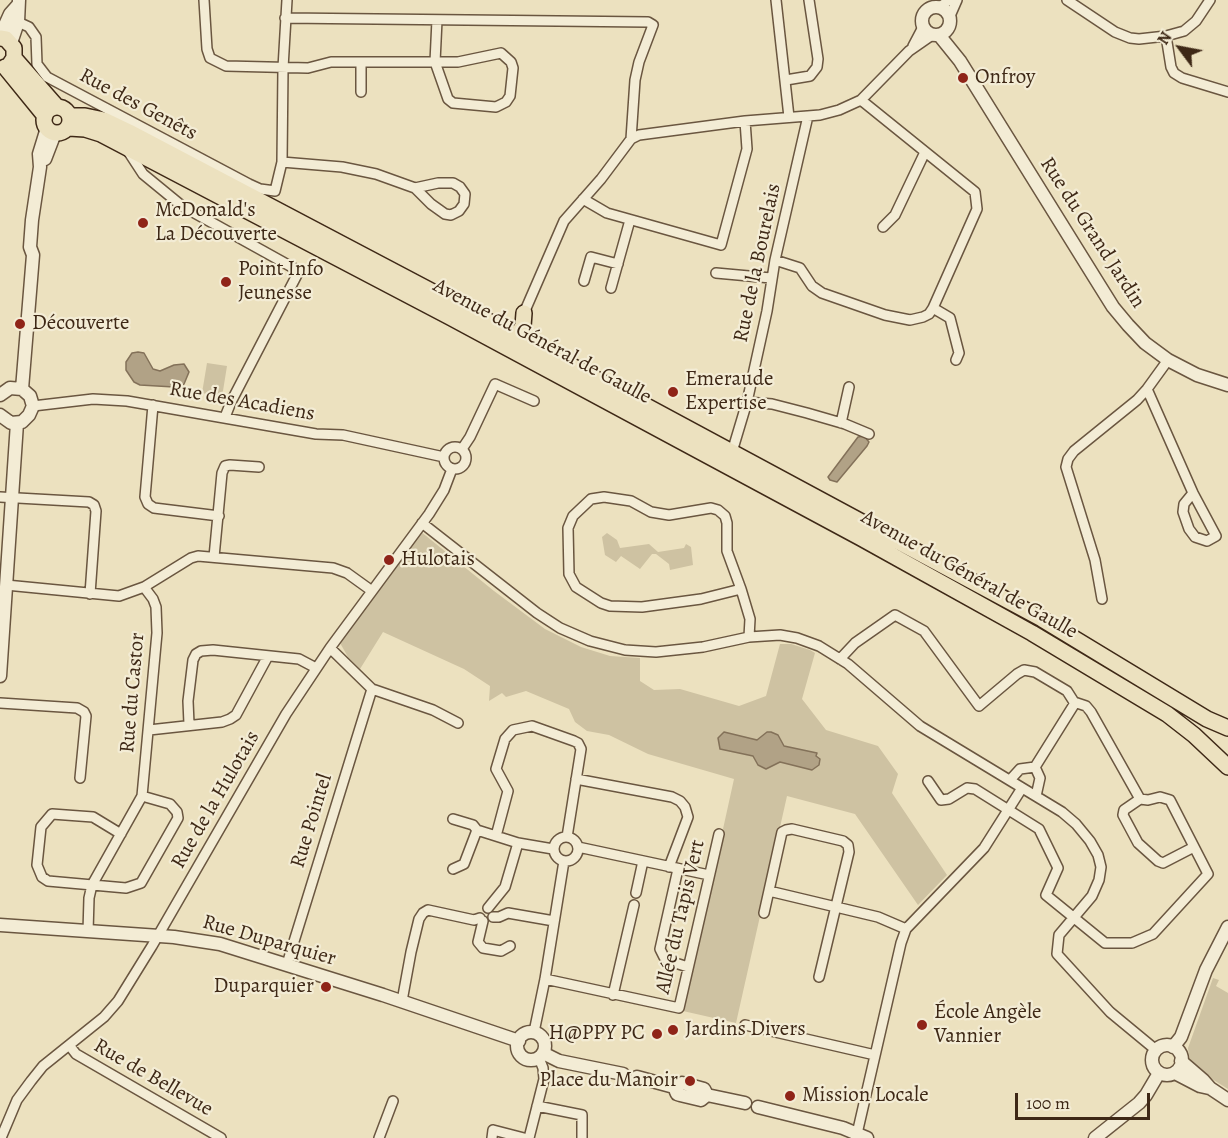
<!DOCTYPE html>
<html>
<head>
<meta charset="utf-8">
<style>
  body { margin:0 }
  #map { position:relative; width:1228px; height:1138px; overflow:hidden; background:#ece1bf; font-family:Alegreya,serif }
  canvas { display:block }
  .north { position:absolute; left:1150px; top:18px; width:60px; height:60px; -webkit-text-stroke:4px #f3ecd5; paint-order:stroke; rotate:302deg; font-size:16px; font-weight:700; line-height:24px; text-align:center; color:#3e2816 }
  .north::after { content:''; display:block; margin:auto; width:21px; height:27px; background:#3e2816; clip-path:polygon(50% 0,100% 100%,50% 72%,0 100%) }
  .scale { position:absolute; left:1015px; top:1093px; width:135px; height:27px; box-sizing:border-box; border:3px solid #3e2816; border-top:0; padding-left:8px; font-size:18px; line-height:21px; white-space:nowrap; color:#3e2816; -webkit-text-stroke:4px #f3ecd5; paint-order:stroke }
</style>
</head>
<body>
<div id="map">
<canvas width="1228" height="1138"></canvas>
<div class="north">N</div>
<div class="scale">100 m</div>
</div>
<script>
const ctx = document.querySelector('canvas').getContext('2d');
ctx.lineJoin = 'round';
function paint(path, color) {
  ctx.fillStyle = color;
  ctx.fill(path, 'evenodd');
}
function poly(rows) {
  const path = new Path2D();
  for (const r of rows) {
    if (r.length === 3) {
      path.moveTo(r[0] + r[2], r[1]);
      path.arc(r[0], r[1], r[2], 0, 2 * Math.PI);
      continue;
    }
    path.moveTo(r[0], r[1]);
    for (let i = 2; i < r.length; i += 2) path.lineTo(r[i], r[i + 1]);
  }
  return path;
}
function stroke(path, color, width, dash) {
  ctx.strokeStyle = color;
  ctx.lineWidth = width;
  ctx.lineCap = dash ? 'butt' : 'round';
  ctx.setLineDash(dash || []);
  ctx.stroke(path);
}
function label(font, color, halo, rows, align = 'center') {
  ctx.font = font + ' Alegreya,serif';
  ctx.lineWidth = 4.5;
  ctx.setLineDash([]);
  ctx.textBaseline = 'middle';
  ctx.strokeStyle = halo;
  ctx.fillStyle = color;
  for (const [text, x, y, turn = 0] of rows) {
    ctx.save();
    ctx.translate(x, y);
    ctx.rotate((+turn || 0) * Math.PI / 180);
    ctx.textAlign = isNaN(turn) ? turn : align;
    if (halo) ctx.strokeText(text, 0, 0);
    ctx.fillText(text, 0, 0);
    ctx.restore();
  }
}
const green = poly([
  [207,363,227,366,222,397,202,393],
  [420,531,494,591,545,629,581,647,610,656,640,658,640,681,654,690,680,689,739,706,766,696,780,644,791,644,810,650,815,653,802,699,826,730,878,746,898,774,892,793,947,875,918,905,855,814,787,796,736,1023,683,1011,734,779,648,754,609,735,587,731,575,722,569,709,526,691,506,697,502,693,489,701,490,686,464,669,383,632,360,669,348,657,340,643],
  [607,533,617,540,620,548,649,544,658,552,684,548,686,544,691,547,693,565,670,570,669,564,656,554,652,554,640,569,621,556,616,562,605,555,602,537],
  [1213,978,1219,980,1216,986,1228,993,1228,1089,1196,1069,1189,1058,1188,1048]
]);
const water = poly([
  [138,352,144,353,153,369,160,371,174,365,184,364,189,372,184,384,180,387,174,387,140,385,134,382,126,370,126,362,132,353,138,352],
  [864,436,869,442,867,446,837,482,830,480,828,477,858,437,864,436],
  [724,732,757,740,767,732,771,732,778,735,784,746,817,753,816,756,820,759,819,765,812,770,780,762,766,769,758,765,753,756,720,749,718,738,724,732]
]);
const minor = poly([
  [204,0,207,49,210,58,226,66,308,68,331,62,458,62,501,53,511,62,513,68,510,96,506,102,496,107,453,103,448,99,435,62,437,20],
  [776,0,789,117],
  [1067,0,1115,32,1130,38,1139,39,1166,36,1184,31,1196,21,1210,0],
  [940,7,949,0],
  [950,16,957,0],
  [285,18,648,22,653,25,639,62,635,80,631,139],
  [18,22,29,27,36,37,37,64,47,77,249,184,260,189,275,191,282,162,283,68,287,0],
  [1166,36,1171,67,1174,73,1182,78,1228,92],
  [913,46,923,27],
  [361,62,361,92],
  [786,80,810,76,817,67,818,59,809,0],
  [126,148,143,174,182,206,299,271,231,402,225,417],
  [282,162,342,167,376,174,415,188,431,204,445,214,451,215,459,211,464,204,465,194,460,187,453,183,438,183,415,188],
  [583,199,607,213,721,245,747,149,745,121],
  [883,227,895,215,925,152],
  [775,260,800,268,812,286,822,293,885,315,910,320,923,317,929,314,933,308,977,209,975,192,861,100],
  [716,273,771,278],
  [584,281,591,257,618,264],
  [611,288,630,220],
  [933,308,950,318,959,353,956,360],
  [524,313,564,221,601,179,631,139,639,135,745,121,820,115,839,110,861,100,909,51,932,35],
  [1147,389,1193,493,1216,536,1207,541,1195,537,1189,529,1183,512,1184,504,1193,493],
  [747,402,772,404,807,413,845,424,869,434],
  [153,405,145,497,148,504,154,508,219,516],
  [33,406,93,399,127,401,316,434,343,435,444,457],
  [841,423,849,387],
  [455,458,11],
  [462,449,470,437,495,384,534,401],
  [732,452,747,402,767,311,775,260,808,116],
  [0,497,89,502,94,505,96,511,90,594],
  [422,523,537,613,560,628,590,641,625,650,656,652,703,647,749,637,780,635,797,638,819,646,848,664,920,726,1062,812,1076,824,1090,841,1098,855,1101,867,1099,880,1092,896,1059,935,1057,954,1110,1012,1156,1050],
  [214,557,222,473,225,466,230,465,259,467],
  [6,585,119,596,144,587,153,599,156,607,157,633,142,796,92,885,89,898,88,932],
  [144,587,191,558,198,556,333,568,347,573,372,591],
  [741,589,701,599,642,607,610,606,601,603,576,587,569,574,568,528,573,516,591,499,604,497,631,501,651,512,669,515,711,508,718,510,725,516,727,523,727,551,741,589,750,619,749,637],
  [1102,599,1095,560,1066,467,1068,459,1074,451,1137,400,1147,389,1168,360],
  [330,648,372,689,433,710,458,723],
  [840,659,855,643,895,615,924,631,979,706,1017,674,1024,670,1035,672,1067,691,1074,702,1086,706,1091,712,1140,799,1148,800,1160,797,1170,800,1208,874,1153,934,1132,943,1105,943,1046,895,1058,868,1039,829,975,789,967,788,949,799,941,800,928,781],
  [0,703,77,708,84,712,86,716,80,778],
  [189,724,188,701,193,660,196,654,201,651,213,650,299,659,316,668],
  [149,730,222,722,230,719,236,715,268,656],
  [1035,767,1075,703],
  [1035,767,1040,778,1036,796],
  [576,779,672,797,680,801,685,807,688,817,669,867],
  [1010,780,1020,769,1035,767],
  [1140,799,1124,810,1123,815,1138,843,1158,861,1163,863,1194,847],
  [453,819,473,825,477,830,518,843,553,849],
  [121,834,93,817,52,814,41,827,37,865,42,877,48,881,126,888,141,883,178,818,177,812,170,804,142,796],
  [496,836,508,791,496,769,505,739,513,730,532,726,574,741,578,743,581,749,567,837],
  [566,849,12],
  [578,847,709,875],
  [453,869,464,864,477,830],
  [678,869,660,949,664,957,669,961,688,967],
  [769,891,878,917,906,929],
  [636,893,643,861],
  [488,908,505,887,518,843],
  [764,913,782,832,786,830,792,829,843,841,848,845,849,852,819,977],
  [493,917,499,917,508,913,554,921],
  [483,921,478,942,483,948,501,951,510,946],
  [287,964,372,689],
  [545,979,679,1008,719,834],
  [613,995,634,905],
  [402,1001,411,952,419,919,423,913,428,910,474,920,480,918],
  [745,1025,875,1055],
  [534,1032,545,979,564,861],
  [69,1045,76,1054,221,1138],
  [537,1106,582,1115,582,1138],
  [1,1138,17,1100,31,1081,43,1066,104,1017,118,1001,152,946,286,714,330,648,429,514,444,490,452,469],
  [379,1138,393,1101],
  [492,1138,493,1130,524,1138],
  [529,1138,544,1079,543,1068,539,1058],
  [856,1138,901,943,906,929,984,848,1022,788]
]);
const tertiary = poly([
  [936,21,14],
  [939,35,960,61,1098,283,1113,307,1128,325,1145,343,1168,360,1197,375,1228,385],
  [0,36,10,14,18,5],
  [11,43,18,22,19,0],
  [45,159,55,133],
  [22,389,33,255,30,247,32,220,40,167,39,154,47,128],
  [0,395,10,388,22,389,30,396,33,406,29,415,22,422,11,423,0,415],
  [0,676,17,423],
  [0,925,174,937,220,944,383,995,519,1041],
  [531,1046,14],
  [1167,1060,15],
  [1173,1047,1181,1037,1206,970,1228,927],
  [543,1053,559,1061,623,1074],
  [1181,1061,1203,1080,1210,1088,1228,1100],
  [1175,1073,1200,1086,1209,1088],
  [637,1077,674,1087,682,1083,704,1089,707,1095,745,1103],
  [674,1087,677,1094,680,1095,701,1100,707,1095],
  [758,1107,843,1128,867,1138],
  [1095,1138,1139,1103,1146,1095,1159,1073]
]);
const primary = poly([
  [0,38,6,39,14,48,14,58,10,64],
  [14,58,57,107],
  [5,67,45,116],
  [57,120,13],
  [70,116,85,116,104,120,129,132,503,329,1042,619,1207,719,1228,728],
  [69,128,85,129,101,134,450,317,861,538,1032,633,1167,714,1194,735,1228,767],
  [506,337,514,336,519,332,523,326,524,313]
]);
const markers = [
  [963,78,6,"#8f2418"],
  [143,223,6,"#8f2418"],
  [226,282,6,"#8f2418"],
  [20,324,6,"#8f2418"],
  [673,392,6,"#8f2418"],
  [389,560,6,"#8f2418"],
  [326,987,6,"#8f2418"],
  [922,1025,6,"#8f2418"],
  [673,1030,6,"#8f2418"],
  [657,1034,6,"#8f2418"],
  [690,1081,6,"#8f2418"],
  [790,1096,6,"#8f2418"]
];
const poiNames = [
  ["Onfroy",975,78],
  ["McDonald's",155,211],
  ["La Découverte",155,235],
  ["Point Info",238,270],
  ["Jeunesse",238,294],
  ["Découverte",32,324],
  ["Emeraude",685,380],
  ["Expertise",685,404],
  ["Hulotais",401,560],
  ["Duparquier",314,987,"right"],
  ["École Angèle",934,1013],
  ["Vannier",934,1037],
  ["Jardins Divers",685,1030],
  ["H@PPY PC",645,1034,"right"],
  ["Place du Manoir",678,1081,"right"],
  ["Mission Locale",802,1096]
];
const streetNames = [
  ["Rue des Genêts",138,105,28],
  ["Rue du Grand Jardin",1092,233,57],
  ["Rue de la Bourelais",758,263,-78],
  ["Avenue du Général de Gaulle",542,342,28],
  ["Rue des Acadiens",242,402,10],
  ["Avenue du Général de Gaulle",969,575,29],
  ["Rue du Castor",133,693,-85],
  ["Rue de la Hulotais",216,800,-60],
  ["Rue Pointel",312,821,-73],
  ["Allée du Tapis Vert",681,917,-77],
  ["Rue Duparquier",269,941,16],
  ["Rue de Bellevue",153,1078,30]
];
paint(green, '#cec2a2');
paint(water, '#b1a286');
stroke(water, '#837159', 1.5);
stroke(minor, '#6a5640', 12);
stroke(tertiary, '#6a5640', 15);
stroke(primary, '#3e2816', 18);
stroke(minor, '#f3ecd5', 9);
stroke(tertiary, '#f3ecd5', 12);
stroke(primary, '#ece1bf', 15);
for (const [x, y, r, color] of markers) {
  const dot = new Path2D();
  dot.arc(x, y, r, 0, 2 * Math.PI);
  ctx.fillStyle = color;
  ctx.fill(dot);
  stroke(dot, '#f3ecd5', 2);
}
label('21px', '#3e2816', '#f3ecd5', poiNames, 'left');
label('21px', '#3e2816', '#f3ecd5', streetNames);
</script>
</body>
</html>
